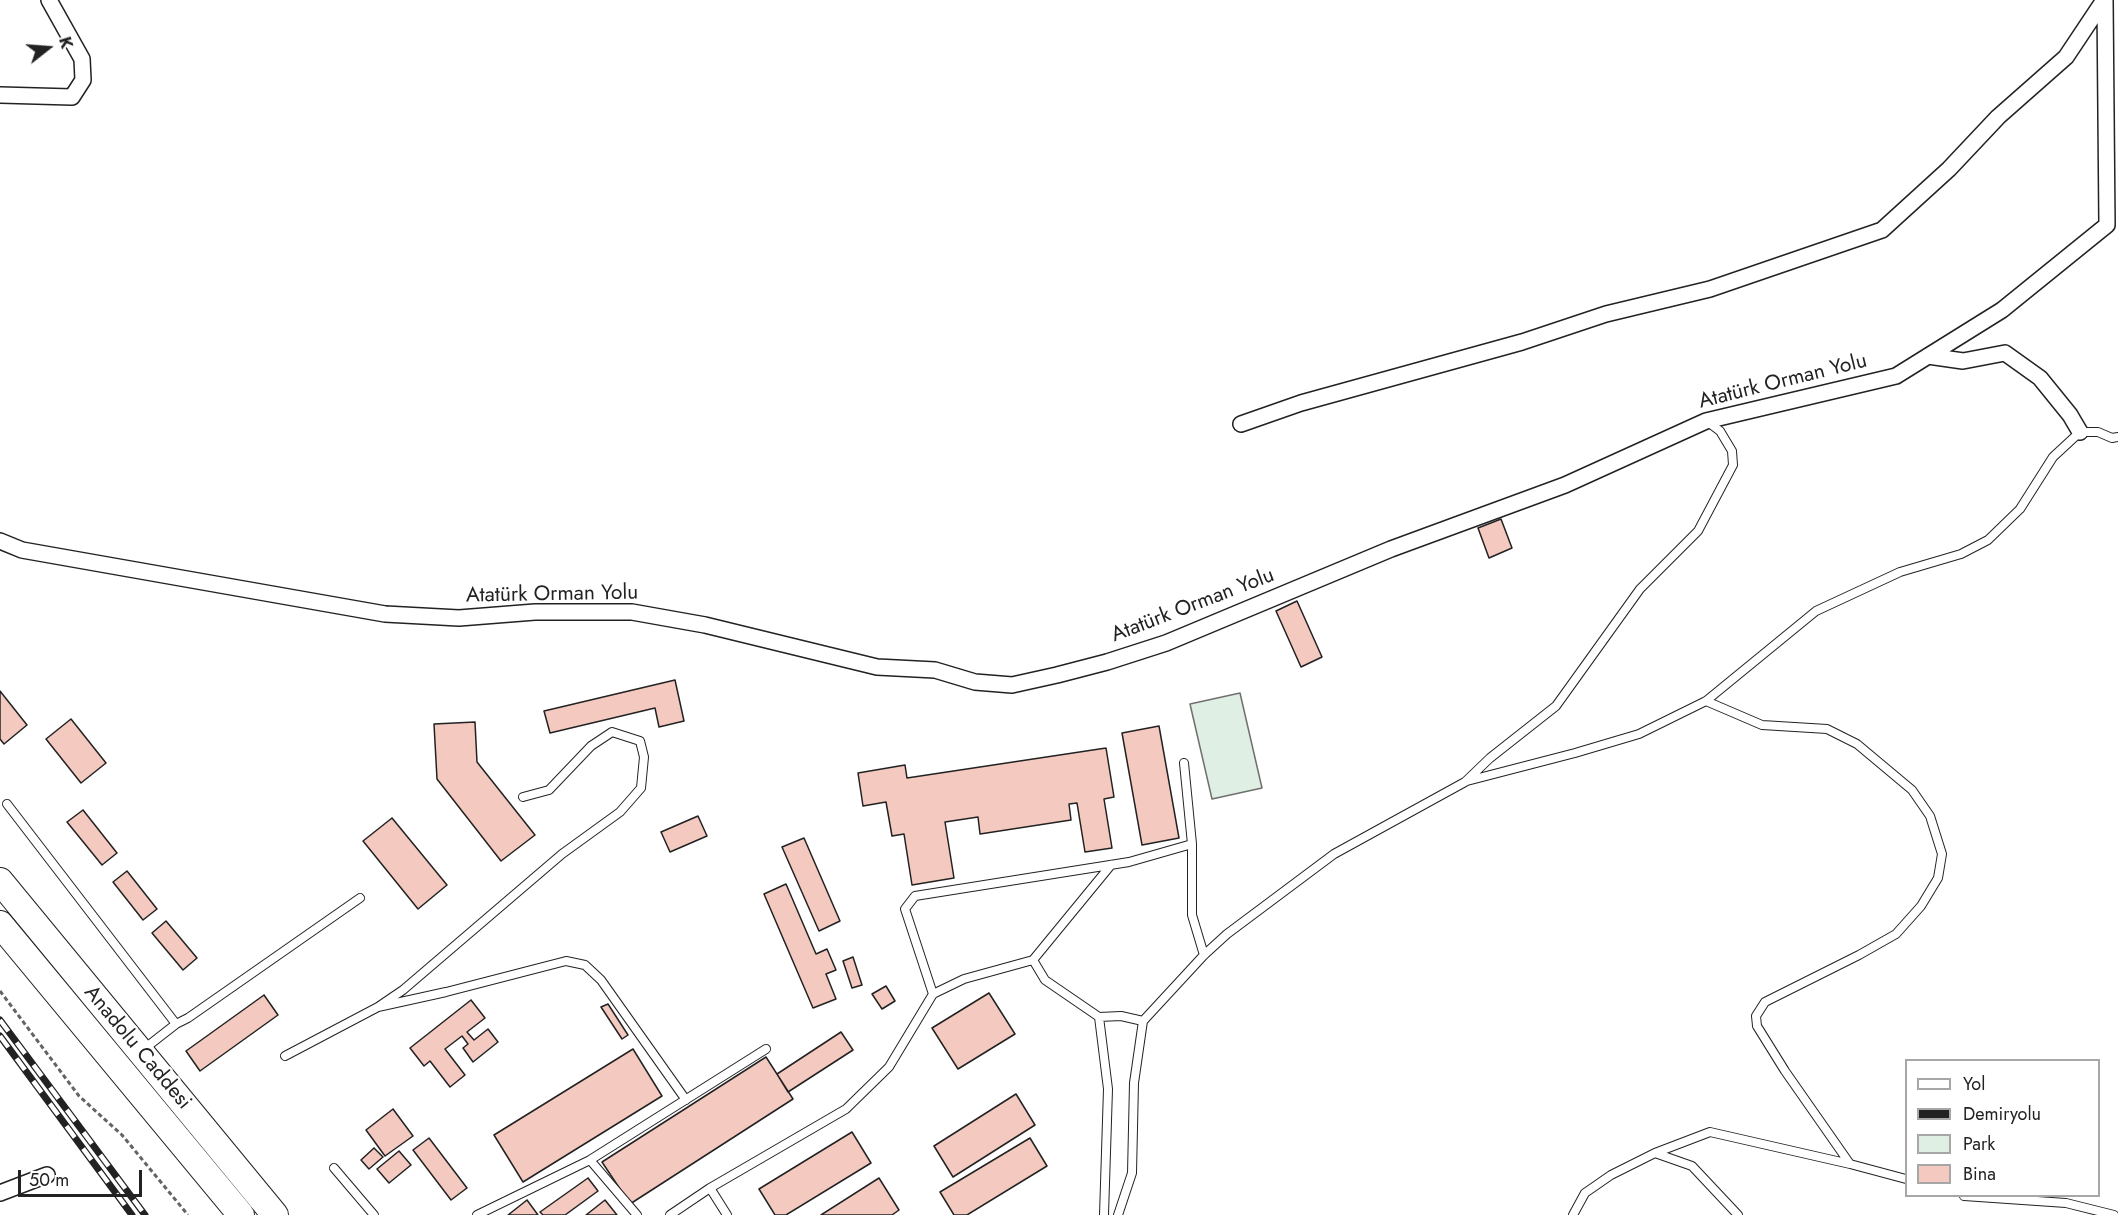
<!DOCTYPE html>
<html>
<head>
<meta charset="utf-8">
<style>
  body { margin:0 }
  #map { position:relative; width:2118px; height:1215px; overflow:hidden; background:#fff; font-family:Jost,sans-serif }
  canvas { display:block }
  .legend { position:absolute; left:1905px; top:1059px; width:195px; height:138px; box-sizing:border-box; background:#fff; border:2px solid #a7a7a7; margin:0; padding:8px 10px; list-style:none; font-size:18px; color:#222 }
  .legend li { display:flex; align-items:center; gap:12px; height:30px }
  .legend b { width:30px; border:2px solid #a7a7a7 }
  .north { position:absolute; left:18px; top:18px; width:60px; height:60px; -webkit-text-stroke:4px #fff; paint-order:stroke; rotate:73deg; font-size:16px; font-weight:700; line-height:24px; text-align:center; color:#222 }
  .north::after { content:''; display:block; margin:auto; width:21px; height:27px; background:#222; clip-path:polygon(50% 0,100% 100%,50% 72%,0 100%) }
  .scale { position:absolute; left:18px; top:1170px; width:124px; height:27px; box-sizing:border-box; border:3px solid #222; border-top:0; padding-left:8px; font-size:18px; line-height:21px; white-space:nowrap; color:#222; -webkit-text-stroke:4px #fff; paint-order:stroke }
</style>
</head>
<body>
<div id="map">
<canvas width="2118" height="1215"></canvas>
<ul class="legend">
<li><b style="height:8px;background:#fff"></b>Yol</li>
<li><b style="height:8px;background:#222"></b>Demiryolu</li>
<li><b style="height:16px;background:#e0efe3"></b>Park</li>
<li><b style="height:16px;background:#f3c9c0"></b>Bina</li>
</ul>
<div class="north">K</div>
<div class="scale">50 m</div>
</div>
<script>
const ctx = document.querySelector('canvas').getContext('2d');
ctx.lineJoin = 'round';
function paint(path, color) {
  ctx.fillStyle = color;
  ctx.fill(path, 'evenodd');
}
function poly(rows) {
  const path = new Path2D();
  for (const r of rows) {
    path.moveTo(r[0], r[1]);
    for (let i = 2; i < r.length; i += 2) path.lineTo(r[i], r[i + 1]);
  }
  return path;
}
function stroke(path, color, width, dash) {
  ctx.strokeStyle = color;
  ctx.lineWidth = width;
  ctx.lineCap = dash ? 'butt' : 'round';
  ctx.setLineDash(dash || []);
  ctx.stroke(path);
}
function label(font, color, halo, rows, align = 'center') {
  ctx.font = font + ' Jost,sans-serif';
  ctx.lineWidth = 4.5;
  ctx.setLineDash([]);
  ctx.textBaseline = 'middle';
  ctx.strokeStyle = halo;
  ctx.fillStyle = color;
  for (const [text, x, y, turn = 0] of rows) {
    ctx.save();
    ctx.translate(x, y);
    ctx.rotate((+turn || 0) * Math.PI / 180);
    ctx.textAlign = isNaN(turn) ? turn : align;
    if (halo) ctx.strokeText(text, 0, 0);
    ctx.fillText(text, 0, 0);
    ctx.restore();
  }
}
const green = poly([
  [1240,693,1262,788,1212,799,1190,704,1240,693]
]);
const building = poly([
  [1501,519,1512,548,1489,558,1478,528,1501,519],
  [1297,601,1322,657,1301,667,1276,611,1297,601],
  [675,680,684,721,659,727,655,708,550,733,544,711,675,680],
  [0,691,27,725,4,744,0,739,0,691],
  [71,719,106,763,81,783,46,739,71,719],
  [475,722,477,762,535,835,501,861,437,779,434,724,475,722],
  [1159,726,1179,838,1142,845,1122,733,1159,726],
  [1106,748,1114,797,1104,799,1112,848,1085,852,1077,803,1069,804,1071,820,980,834,978,817,945,822,954,878,912,885,904,834,892,836,886,802,863,806,858,773,905,765,907,778,1106,748],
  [83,810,117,853,102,865,67,822,83,810],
  [698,816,707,836,670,852,661,832,698,816],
  [392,818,447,885,418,909,363,841,392,818],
  [804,838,840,921,819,931,782,847,804,838],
  [127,871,157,909,143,920,113,882,127,871],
  [786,884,816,954,827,949,836,970,826,974,836,999,813,1008,764,894,786,884],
  [166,921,197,958,183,970,152,933,166,921],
  [853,957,862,985,852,988,843,961,853,957],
  [886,986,895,1001,882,1009,872,994,886,986],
  [989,993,1015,1034,958,1069,932,1028,989,993],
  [264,995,278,1015,200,1071,186,1051,264,995],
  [471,1000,485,1018,467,1032,474,1040,488,1029,498,1042,473,1062,463,1048,468,1044,462,1036,445,1049,465,1075,450,1087,430,1061,424,1066,410,1048,471,1000],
  [608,1004,628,1035,622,1039,601,1007,608,1004],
  [841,1032,853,1050,788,1092,777,1074,841,1032],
  [633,1049,662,1096,523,1182,494,1135,633,1049],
  [766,1057,793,1099,630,1204,602,1162,766,1057],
  [1016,1094,1035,1125,953,1177,934,1146,1016,1094],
  [393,1109,413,1136,385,1156,366,1130,393,1109],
  [852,1132,871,1163,786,1215,775,1215,759,1189,852,1132],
  [429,1138,467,1188,451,1200,413,1150,429,1138],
  [1030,1138,1047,1166,967,1215,954,1215,940,1192,1030,1138],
  [374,1148,383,1157,369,1169,361,1160,374,1148],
  [399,1151,411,1165,389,1183,377,1169,399,1151],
  [588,1178,598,1191,565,1215,543,1215,540,1212,588,1178],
  [879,1178,899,1210,892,1215,821,1215,879,1178],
  [527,1200,538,1215,508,1215,527,1200],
  [605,1200,617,1215,586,1215,605,1200]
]);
const path = poly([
  [0,991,79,1096,122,1135,188,1215]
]);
const service = poly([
  [1706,701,1762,725,1827,729,1857,744,1912,790,1930,816,1942,854,1938,878,1921,906,1896,934,1859,955,1765,1002,1756,1016,1757,1026,1785,1071,1850,1164,1906,1179],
  [1184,763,1192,844,1192,915,1204,955],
  [1467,781,1575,753,1639,734,1706,701,1816,611,1900,572,1961,554,1988,540,2020,509,2053,457,2080,432,2098,432,2112,438,2118,437],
  [7,804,176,1024,188,1018,360,898],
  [1033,960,1111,865],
  [933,994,905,909,915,896,1129,862,1192,844],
  [378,1007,403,990,562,854,620,812,641,788,644,757,640,741,612,732,591,746,549,790,523,797],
  [1099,1017,1108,1089,1104,1215],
  [144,1049,176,1024],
  [285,1056,378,1007,446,992,566,961,585,965,601,980,686,1100],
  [1655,1153,1692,1166,1738,1215],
  [590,1160,766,1049],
  [334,1168,374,1215],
  [710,1188,727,1215],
  [1964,1196,2066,1203,2114,1215],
  [477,1215,590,1160,637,1215],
  [670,1215,710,1188,846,1109,889,1067,933,994,964,979,1033,960,1045,980,1099,1017,1121,1016,1143,1021,1204,955,1227,934,1334,854,1465,782,1490,758,1556,706,1640,589,1698,531,1733,465,1732,451,1720,431,1708,422],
  [1118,1215,1132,1173,1134,1083,1143,1021],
  [1573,1215,1585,1193,1611,1175,1655,1153,1710,1132,1850,1164]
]);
const minor = poly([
  [0,95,72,97,83,80,82,59,49,0],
  [1928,356,1963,361,2005,353,2040,378,2070,415,2080,432],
  [1241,424,1301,403,1522,342,1606,314,1710,289,1882,230,1949,169,1998,117,2066,57,2104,0],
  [0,541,22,550,385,614,459,618,535,612,632,612,705,625,877,667,935,670,975,682,1012,685,1057,675,1107,662,1166,643,1391,549,1565,485,1706,421,1896,376,2002,310,2107,225,2105,0],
  [0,1193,47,1175]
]);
const trunk = poly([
  [0,881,275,1215],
  [0,924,241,1215]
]);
const rail = poly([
  [0,1020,145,1215],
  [0,1036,132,1215]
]);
const streetNames = [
  ["Atatürk Orman Yolu",1783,382,-14],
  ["Atatürk Orman Yolu",552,595,-1],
  ["Atatürk Orman Yolu",1193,606,-21],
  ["Anadolu Caddesi",137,1048,50]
];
paint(green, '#e0efe3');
stroke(green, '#6f6f6f', 1.5);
paint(building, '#f3c9c0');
stroke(building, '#222', 1.5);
stroke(service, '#222', 10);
stroke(minor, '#222', 18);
stroke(trunk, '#222', 28);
stroke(path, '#646464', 3, [4.5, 3]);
stroke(service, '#fff', 8);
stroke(minor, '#fff', 15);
stroke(trunk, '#fff', 26);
stroke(rail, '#222', 7);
stroke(rail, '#fff', 4.5, [14]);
label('21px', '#222', '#fff', streetNames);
</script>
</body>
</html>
